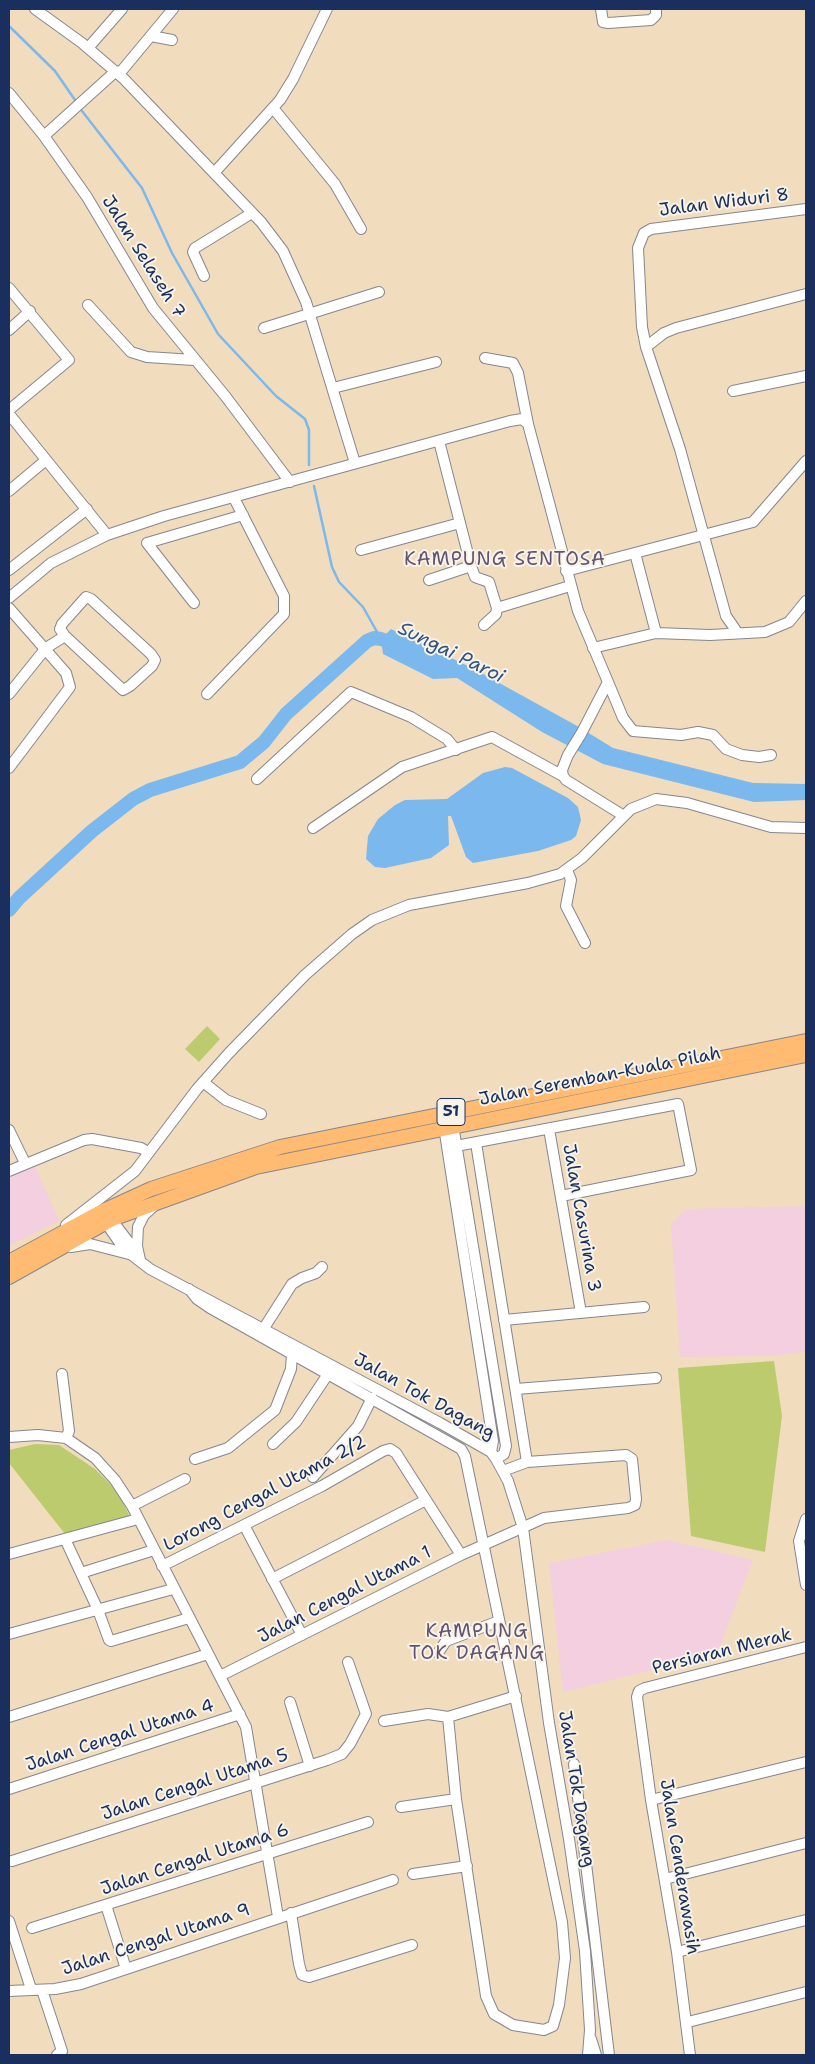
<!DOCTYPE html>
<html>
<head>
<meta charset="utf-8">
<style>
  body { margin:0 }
  #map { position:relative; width:815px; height:2064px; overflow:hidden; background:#f1ddbe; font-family:"Shantell Sans",sans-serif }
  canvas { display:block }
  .frame { position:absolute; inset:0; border:10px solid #1b2f5e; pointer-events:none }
</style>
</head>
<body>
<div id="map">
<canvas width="815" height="2064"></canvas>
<div class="frame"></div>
</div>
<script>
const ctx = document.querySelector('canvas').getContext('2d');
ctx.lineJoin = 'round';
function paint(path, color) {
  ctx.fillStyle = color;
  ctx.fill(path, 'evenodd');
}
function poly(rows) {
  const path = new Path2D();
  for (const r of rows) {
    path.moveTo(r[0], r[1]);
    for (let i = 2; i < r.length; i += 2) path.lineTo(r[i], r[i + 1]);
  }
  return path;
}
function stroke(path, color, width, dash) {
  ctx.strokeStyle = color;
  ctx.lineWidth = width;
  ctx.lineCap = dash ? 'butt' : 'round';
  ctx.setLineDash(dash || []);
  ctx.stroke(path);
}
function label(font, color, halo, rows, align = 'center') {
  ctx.font = font + ' "Shantell Sans",sans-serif';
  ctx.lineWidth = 4;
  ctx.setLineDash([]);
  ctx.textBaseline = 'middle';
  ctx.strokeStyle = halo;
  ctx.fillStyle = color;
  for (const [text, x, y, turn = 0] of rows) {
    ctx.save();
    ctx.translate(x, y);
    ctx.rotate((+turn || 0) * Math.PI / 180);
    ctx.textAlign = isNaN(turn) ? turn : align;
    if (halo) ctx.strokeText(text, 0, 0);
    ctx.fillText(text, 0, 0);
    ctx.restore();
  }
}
const built = poly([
  [34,1163,59,1221,9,1246,9,1175],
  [806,1206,806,1351,775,1356,680,1357,671,1224,686,1209],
  [668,1540,753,1560,717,1654,563,1692,549,1563]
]);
const green = poly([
  [207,1026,220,1039,199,1062,185,1049],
  [774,1361,782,1416,765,1552,691,1536,678,1368],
  [35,1444,59,1445,95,1469,118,1492,130,1517,65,1534,9,1463,9,1450]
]);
const water = poly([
  [391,629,474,669,579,727,613,748,753,783,806,784,806,800,754,802,603,764,542,732,457,678,433,679,383,654,381,639],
  [505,767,512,768,568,798,578,807,581,820,576,836,571,840,538,851,473,863,466,857,451,816,448,816,449,845,431,858,385,868,375,867,366,859,368,836,378,819,395,805,405,800,447,799,483,773]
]);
const stream = poly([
  [9,26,55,71,75,100],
  [82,111,142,188,172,253,218,334,276,396,305,419,309,430,309,465],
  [314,486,332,567,339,582,363,607,381,639]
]);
const river = poly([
  [9,910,19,898,92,831,133,799,150,790,240,762,264,742,286,714,367,641,374,638,381,639,398,645]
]);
const minor = poly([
  [35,9,82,43,124,79,261,222,283,251,306,302,355,463],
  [601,9,603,22,608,23,651,20,656,15,656,9],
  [151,36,172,40],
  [88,48,122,9],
  [119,74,173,9],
  [9,93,44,136,87,197,153,308,226,397,290,482],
  [273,108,335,184,361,229],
  [44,136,116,71],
  [214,173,280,100,293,79,327,9],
  [204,276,193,252,195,248,252,213],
  [9,288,69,360,9,410],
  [88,305,131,352,147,357,194,360],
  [264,328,379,292],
  [9,330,30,311],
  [646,347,664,333,676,328,806,294],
  [485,358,513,363,518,373,528,424],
  [333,388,436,362],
  [733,391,806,376],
  [9,414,107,535],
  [439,441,471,566,475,577,489,582,497,608,496,614,484,625],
  [9,491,46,460],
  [361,550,460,523],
  [635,553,656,633],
  [9,570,87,509],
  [566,571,753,522,806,461],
  [429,580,471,566],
  [9,598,51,563,107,535,164,516,510,421,522,419,528,424,578,611,608,682,581,734,568,755,562,770,563,776,566,780,624,816],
  [194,603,147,543,243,515],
  [9,608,66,673,70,687,9,768],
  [497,608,570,586],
  [737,632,726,616,680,449,646,347,642,327,638,248,644,233,651,229,806,209],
  [593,648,656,633,710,635,765,632,789,622,806,601],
  [608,682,623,718,633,731,681,735,698,732,713,735,726,749,742,755,759,757,771,755],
  [9,694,46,648,65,636,123,690,130,686,152,666,155,660,151,654,91,599,86,597,62,624,60,629,65,636],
  [207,694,284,614,284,596,234,498],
  [257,779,351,692,411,717,447,739,456,750],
  [313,828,402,767,492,737,563,776],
  [567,870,571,880,566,906,585,943],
  [203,1082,226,1100,261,1114],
  [453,1125,506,1446,504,1454,496,1459],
  [444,1127,493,1441,491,1452],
  [549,1129,581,1313],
  [9,1130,25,1163],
  [476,1143,527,1462],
  [456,1146,678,1104,691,1170,561,1196],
  [9,1171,84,1140,92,1139,141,1148,148,1152],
  [108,1215,130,1244,135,1255],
  [105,1217,106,1223,124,1249,150,1269,440,1423,491,1452,496,1459,508,1481,523,1528,549,1723,569,1839,585,1951,590,2030,588,2055],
  [66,1225,135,1171,197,1089,229,1053,305,975,352,934,372,920,409,905,528,883,560,874,582,858,631,809,656,799,687,803,771,827,806,828],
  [71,1247,90,1244,129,1254],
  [140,1260,137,1246,138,1227,144,1215,154,1206],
  [189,1289,197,1299,210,1308,461,1449,465,1456,562,1922,565,1958,559,2005,553,2026,544,2030,513,2025,494,2014,486,1996,456,1799,448,1717],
  [504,1320,644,1307],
  [264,1328,292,1284,302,1278,316,1273,322,1267],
  [62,1374,69,1431,66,1438],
  [516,1389,656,1378],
  [9,1437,38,1435,66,1438,95,1458,115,1480,132,1506,246,1727,278,1917],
  [273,1444,296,1422,328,1374],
  [195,1459,228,1448,275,1410,291,1369,292,1354],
  [313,1477,358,1426,372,1398],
  [132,1506,185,1479],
  [806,1519,799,1541,806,1585],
  [244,1525,302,1635],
  [65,1539,98,1610,109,1640,111,1641,189,1618],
  [9,1554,138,1519],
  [162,1566,322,1486,383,1451,390,1449,396,1453,461,1555],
  [81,1573,154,1550],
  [272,1579,426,1500],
  [9,1634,173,1589],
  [438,1653,446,1641,499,1621],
  [220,1676,461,1555,544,1518,628,1508,635,1505,636,1499,632,1459,626,1455,527,1462,503,1471],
  [290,1702,310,1766],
  [9,1717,208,1654],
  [384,1721,428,1714,448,1717,516,1696],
  [574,1764,609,2055],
  [9,1789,240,1714],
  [651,1800,806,1762],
  [401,1807,456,1799],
  [12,1861,327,1760,342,1754,350,1744,366,1714,348,1662],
  [413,1874,467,1866],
  [665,1879,806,1843],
  [106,1905,126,1969],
  [291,1913,299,1964,302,1975,309,1977,412,1945],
  [9,1921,31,1989],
  [32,1928,368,1822],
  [677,1952,806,1920],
  [42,1990,62,2051,57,2055],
  [9,1991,55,1989,81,1984,393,1880],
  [688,2022,806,1992],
  [591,2039,596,2055],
  [690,2055,677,1952,651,1800,637,1697,639,1691,645,1688,806,1647]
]);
const highway = poly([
  [9,1262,103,1211,151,1189,280,1147,806,1041],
  [9,1277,112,1219,256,1167,806,1055]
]);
const shields = [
  [451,1112,28]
];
const shieldNames = [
  ["51",451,1112]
];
const streetNames = [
  ["Jalan Widuri 8",724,203,-7],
  ["Jalan Selaseh 7",143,257,58],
  ["Jalan Seremban-Kuala Pilah",600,1077,-11],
  ["Jalan Casurina 3",581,1218,80],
  ["Jalan Tok Dagang",424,1397,29],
  ["Lorong Cengal Utama 2/2",265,1494,-28],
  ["Jalan Cengal Utama 1",345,1595,-27],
  ["Persiaran Merak",722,1652,-14],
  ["Jalan Cengal Utama 4",120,1736,-18],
  ["Jalan Cengal Utama 5",195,1785,-18],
  ["Jalan Tok Dagang",576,1789,81],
  ["Jalan Cengal Utama 6",195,1860,-18],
  ["Jalan Cenderawasih",679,1867,81],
  ["Jalan Cengal Utama 9",156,1940,-18]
];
const neighbourhoodNames = [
  ["KAMPUNG SENTOSA",505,560],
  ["KAMPUNG",477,1632],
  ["TOK DAGANG",477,1654]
];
const waterNames = [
  ["Sungai Paroi",451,653,26]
];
paint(built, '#f3cfdf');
paint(green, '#bccb6d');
paint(water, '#7ab8ed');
stroke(stream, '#7ab8ed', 2.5);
stroke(river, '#7ab8ed', 14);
stroke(minor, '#86868e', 12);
stroke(highway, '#86868e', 16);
stroke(minor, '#fff', 10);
stroke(highway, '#ffbb71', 14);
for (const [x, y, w] of shields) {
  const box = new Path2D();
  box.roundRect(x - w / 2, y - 13.5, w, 27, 4);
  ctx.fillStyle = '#f7f3e8';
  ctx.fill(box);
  stroke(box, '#1b2f5e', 1);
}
label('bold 16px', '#1b2f5e', null, shieldNames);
label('18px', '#1b2f5e', '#f7f3e8', streetNames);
ctx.letterSpacing = '1px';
label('19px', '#63536f', '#f7f3e8', neighbourhoodNames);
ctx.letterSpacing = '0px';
label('italic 19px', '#335182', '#f7f3e8', waterNames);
</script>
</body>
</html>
